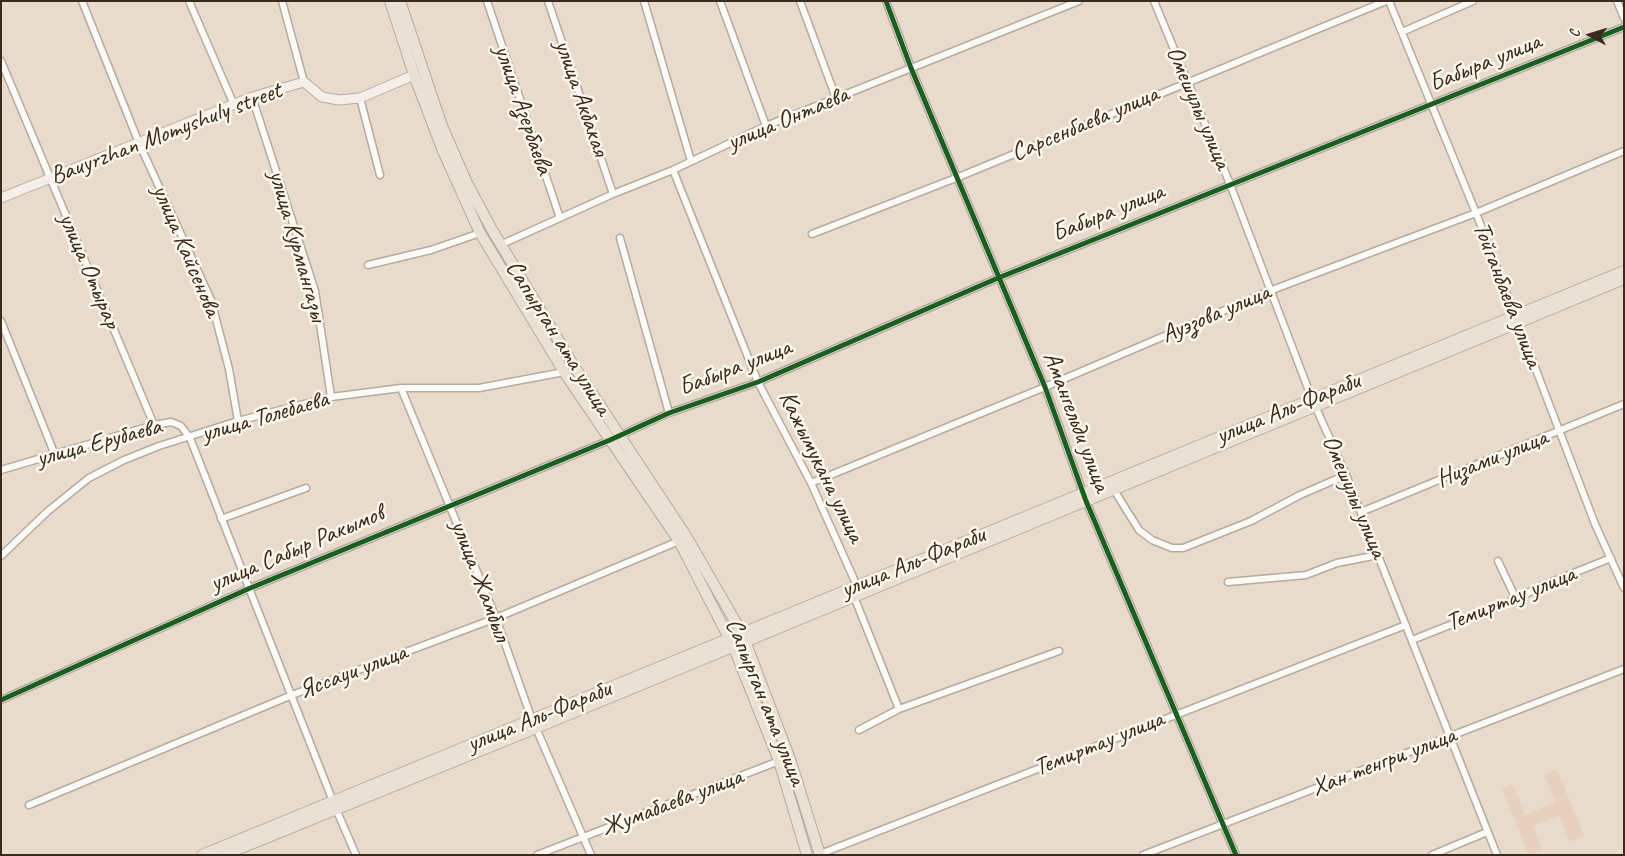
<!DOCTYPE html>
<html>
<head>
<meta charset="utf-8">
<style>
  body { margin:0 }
  #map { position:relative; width:1625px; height:856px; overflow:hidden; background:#e8dbcc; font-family:Caveat,sans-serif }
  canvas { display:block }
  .frame { position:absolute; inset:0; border:2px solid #3b2a1e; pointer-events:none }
  .north { position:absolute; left:1565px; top:10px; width:50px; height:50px; -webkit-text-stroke:4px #fbf7ec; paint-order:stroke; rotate:275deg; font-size:14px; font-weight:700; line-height:20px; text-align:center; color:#3b2a1e }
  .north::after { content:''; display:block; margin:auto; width:18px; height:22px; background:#3b2a1e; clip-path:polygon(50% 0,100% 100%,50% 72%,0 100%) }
</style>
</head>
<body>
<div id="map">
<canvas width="1625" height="856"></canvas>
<div class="frame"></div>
<div class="north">С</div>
</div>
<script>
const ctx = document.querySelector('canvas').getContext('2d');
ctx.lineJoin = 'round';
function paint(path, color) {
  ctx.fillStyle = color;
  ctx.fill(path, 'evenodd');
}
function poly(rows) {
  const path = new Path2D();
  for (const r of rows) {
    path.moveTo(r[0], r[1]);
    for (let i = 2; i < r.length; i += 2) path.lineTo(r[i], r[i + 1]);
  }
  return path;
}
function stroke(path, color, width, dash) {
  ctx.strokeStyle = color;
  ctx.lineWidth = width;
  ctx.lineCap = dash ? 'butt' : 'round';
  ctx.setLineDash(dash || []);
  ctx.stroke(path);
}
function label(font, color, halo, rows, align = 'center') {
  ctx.font = font + ' Caveat,sans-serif';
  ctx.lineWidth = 5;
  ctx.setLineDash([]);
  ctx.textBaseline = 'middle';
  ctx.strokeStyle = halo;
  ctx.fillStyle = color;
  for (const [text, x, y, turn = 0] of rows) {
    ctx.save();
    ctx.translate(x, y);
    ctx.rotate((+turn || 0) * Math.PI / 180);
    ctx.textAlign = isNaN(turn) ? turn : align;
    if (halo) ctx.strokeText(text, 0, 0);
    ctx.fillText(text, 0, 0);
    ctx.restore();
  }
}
const built = poly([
  [1557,769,1584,836,1570,842,1559,816,1533,826,1543,851,1529,855,1502,789,1513,784,1525,815,1555,802,1544,775]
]);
const street = poly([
  [82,1,139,143,211,300,229,369,238,421],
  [189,1,234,105],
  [282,1,304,82],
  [487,1,560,218],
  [548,1,613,194],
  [644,1,691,161],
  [720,1,766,126],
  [800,1,836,98],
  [886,1,911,68,1045,387,1086,501,1236,855],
  [1154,1,1230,184,1312,399,1346,475,1497,855],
  [1389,1,1476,213,1595,524,1624,588],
  [1617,1,1624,18],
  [1402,32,1473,1],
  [1,61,154,425],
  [252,97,315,291,331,397],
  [360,98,380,175],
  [673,170,758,382,811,483,857,586],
  [812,234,956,178,1386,1],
  [620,238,669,413],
  [500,245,613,194,673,170,766,126,1079,1],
  [368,265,431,250,480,233],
  [1,321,55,455],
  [401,388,496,618,532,720],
  [1,470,154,425,171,422,181,426,190,438,336,809,356,855],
  [811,483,1045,387,1272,290,1476,213,1624,151],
  [1114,490,1139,530,1152,540,1172,548,1183,548,1251,521,1300,495,1346,475],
  [1361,512,1624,404],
  [221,519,306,488],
  [1,556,48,511,89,478,124,460,159,446,238,421,331,397,401,388,479,388,564,372],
  [1498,561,1516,599],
  [1228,582,1306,575,1337,563,1378,555],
  [853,594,899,709,1059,651],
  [1412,640,1516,599,1539,587,1611,558],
  [1,700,248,589,610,440,669,413,758,382,998,278,1624,27],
  [536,728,591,855],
  [859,730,899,709],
  [29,805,292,695,496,618,679,541],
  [820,854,1406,625],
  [537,855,779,761],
  [1143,855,1624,669],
  [1432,855,1487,832]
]);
const secondary = poly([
  [1,198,252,97,304,82,322,97,339,100,360,98,414,75]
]);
const primary = poly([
  [390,1,414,75,443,151,480,233,564,372,679,541,733,646,779,761,807,855],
  [400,1,442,126,467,183,491,228,574,366,686,536,742,633,790,759,820,855],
  [202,855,1624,271],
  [224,855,536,728,1624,279]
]);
const cycleway = poly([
  [886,1,911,68,1045,387,1086,501,1236,855],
  [1,700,248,589,610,440,669,413,758,382,998,278,1624,27]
]);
const streetNames = [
  ["Бабыра улица",1485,63,-22],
  ["улица Акбакая",581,98,71],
  ["Омешулы улица",1198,108,67],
  ["улица Азербаева",523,110,71],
  ["улица Онтаева",788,119,-23],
  ["Сарсенбаева улица",1085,124,-23],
  ["Bauyrzhan Momyshuly street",166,134,-21],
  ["Бабыра улица",1108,213,-22],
  ["улица Курмангазы",297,246,74],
  ["улица Кайсенова",186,251,67],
  ["улица Отырар",89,271,67],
  ["Тойганбаева улица",1507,295,69],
  ["Ауэзова улица",1216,314,-23],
  ["Сапырган ата улица",558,338,58],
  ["Бабыра улица",735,368,-21],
  ["улица Аль-Фараби",1288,409,-22],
  ["улица Толебаева",265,417,-16],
  ["Амангельди улица",1076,422,69],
  ["улица Ерубаева",99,443,-15],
  ["Низами улица",1492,459,-22],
  ["Кажымукана улица",821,467,64],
  ["Омешулы улица",1354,497,67],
  ["улица Сабыр Ракымов",297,549,-23],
  ["улица Аль-Фараби",913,563,-22],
  ["улица Жамбыл",480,581,69],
  ["Темиртау улица",1511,599,-22],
  ["Яссауи улица",353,672,-21],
  ["Сапырган ата улица",765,702,68],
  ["улица Аль-Фараби",539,717,-22],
  ["Темиртау улица",1099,744,-22],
  ["Хан тенгри улица",1384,762,-21],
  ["Жумабаева улица",672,803,-21]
];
paint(built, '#e8d0be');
stroke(street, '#b5aba0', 9);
stroke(secondary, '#b5aba0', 11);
stroke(primary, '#b5aba0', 12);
stroke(street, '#fcfaf7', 6);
stroke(secondary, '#f5efe9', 9);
stroke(primary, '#eae1d4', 10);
stroke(cycleway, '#1b5e20', 5);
label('25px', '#3b2a1e', '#fbf7ec', streetNames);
</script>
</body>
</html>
